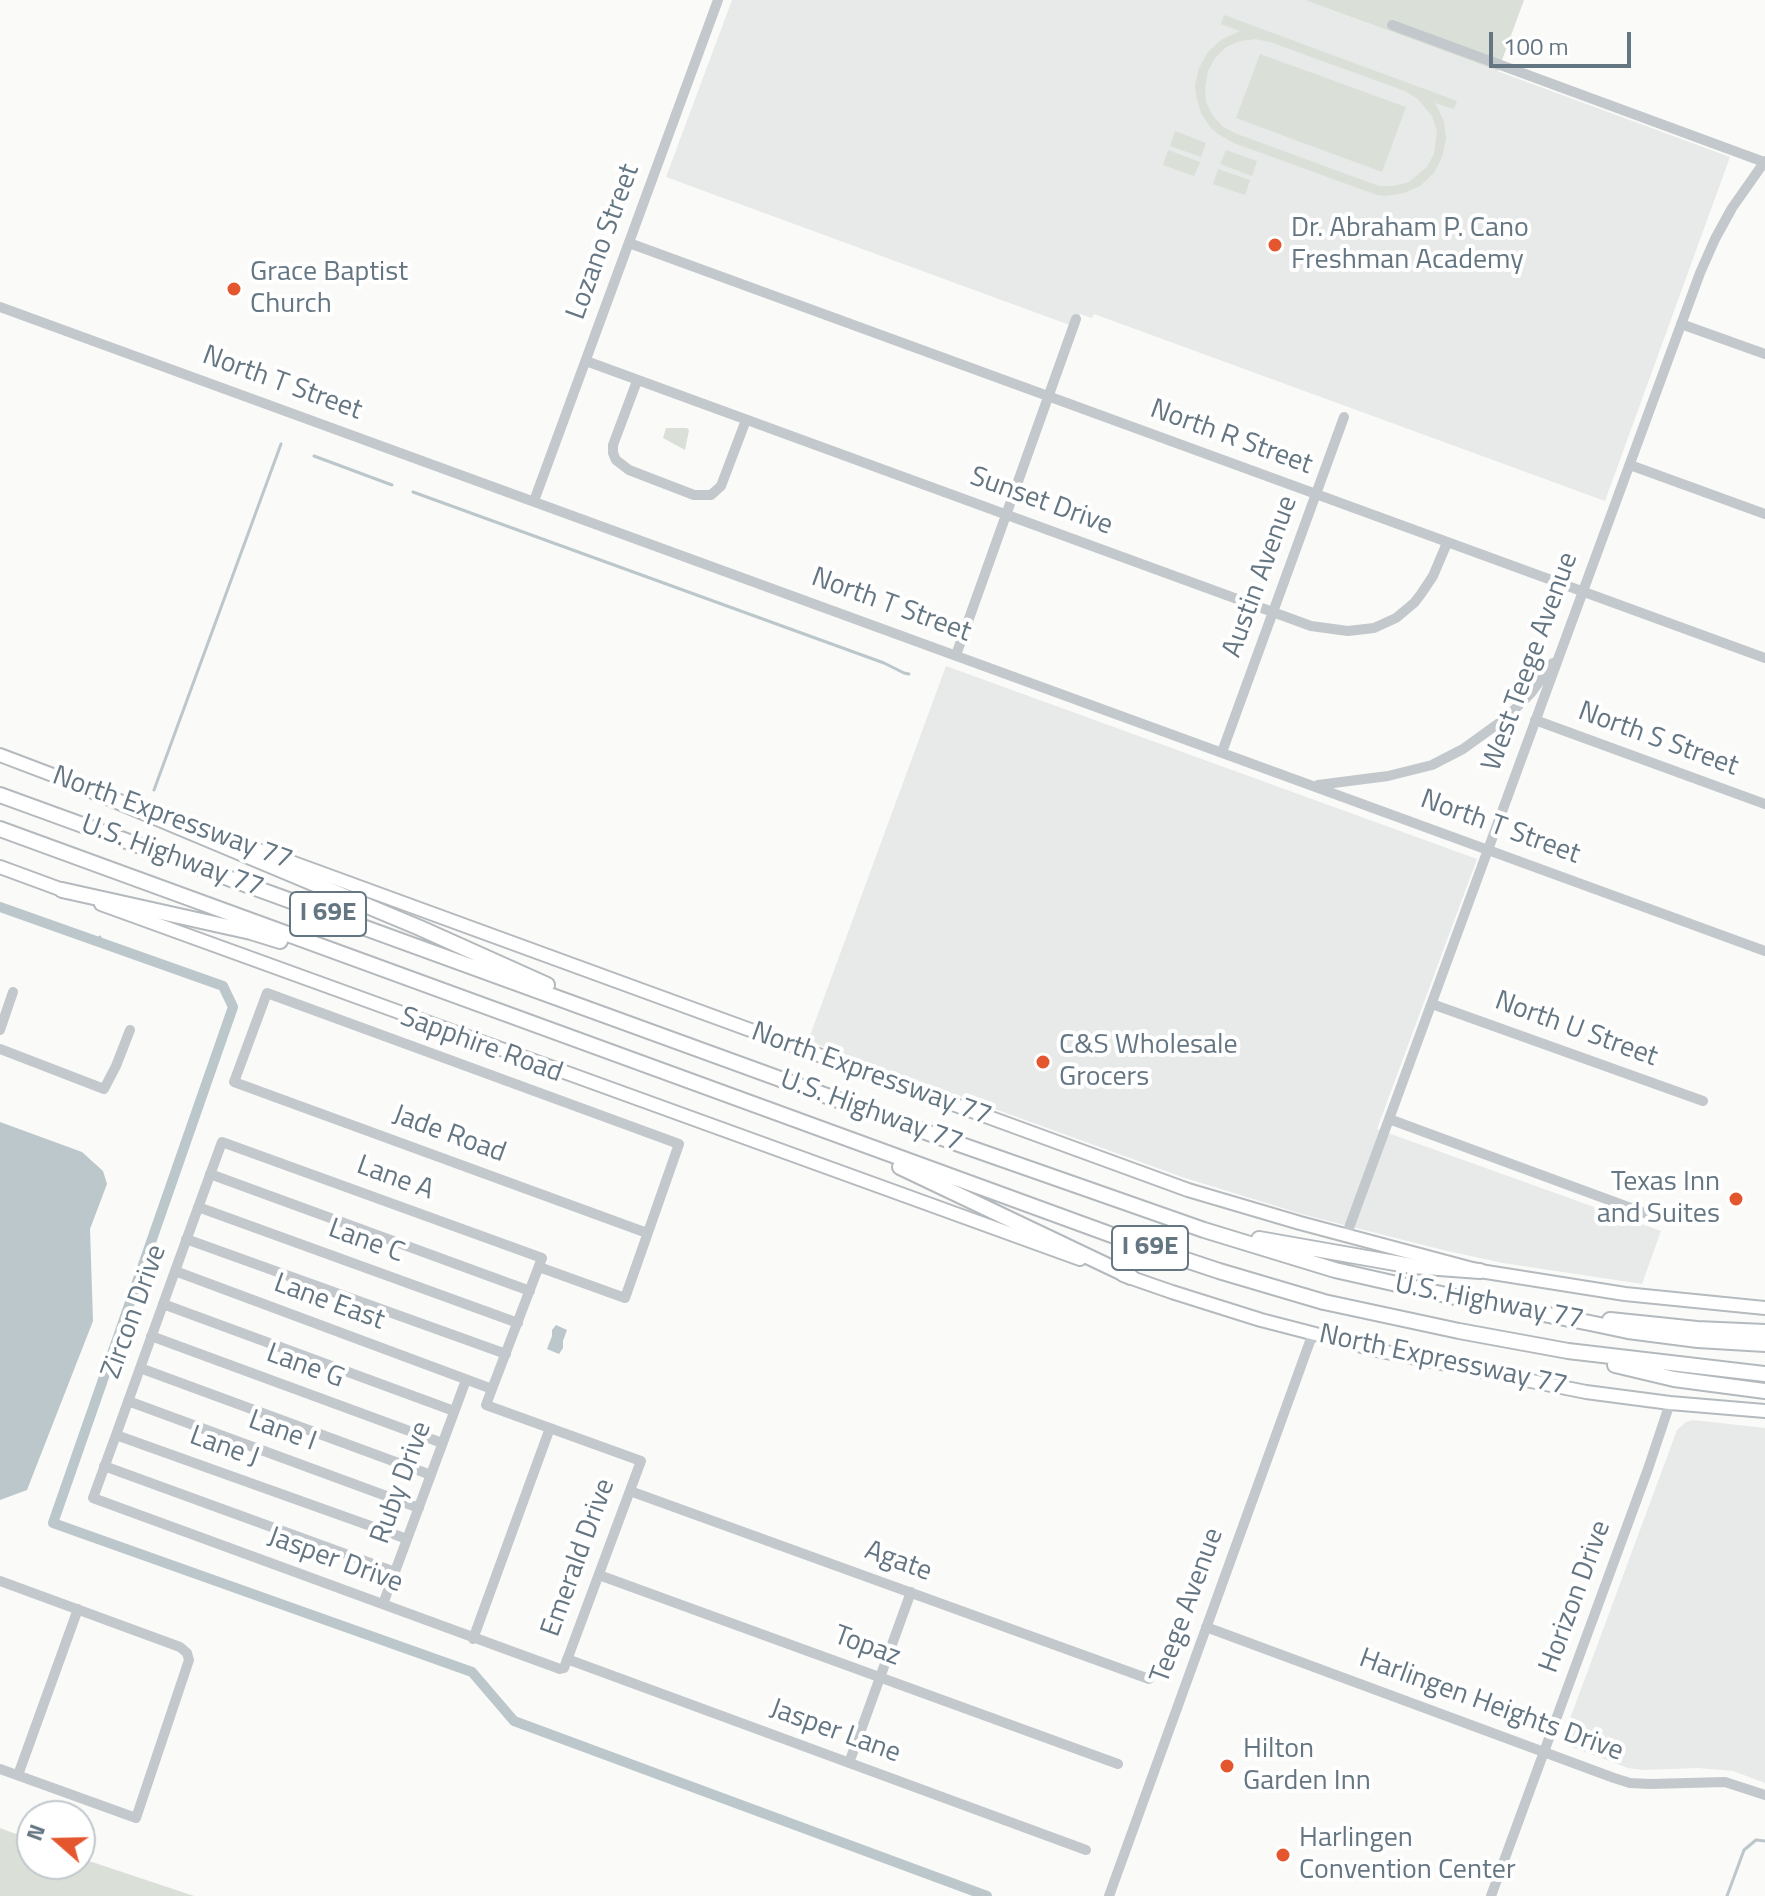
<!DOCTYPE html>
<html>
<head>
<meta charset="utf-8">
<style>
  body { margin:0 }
  #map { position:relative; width:1765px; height:1896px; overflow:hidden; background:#fafaf8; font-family:"Titillium Web",sans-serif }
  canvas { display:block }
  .north { position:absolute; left:16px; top:1800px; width:80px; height:80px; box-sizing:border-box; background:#fff; border:2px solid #c1c8cd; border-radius:50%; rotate:290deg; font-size:22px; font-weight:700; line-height:32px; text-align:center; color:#657683 }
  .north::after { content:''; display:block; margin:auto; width:28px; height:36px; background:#e4572e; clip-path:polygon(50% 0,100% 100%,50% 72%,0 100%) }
  .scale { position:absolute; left:1489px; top:32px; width:142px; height:36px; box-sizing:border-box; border:4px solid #657683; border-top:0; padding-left:10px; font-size:24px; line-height:28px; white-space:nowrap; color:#657683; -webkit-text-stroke:6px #fff; paint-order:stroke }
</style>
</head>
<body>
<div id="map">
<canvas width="1765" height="1896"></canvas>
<div class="north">N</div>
<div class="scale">100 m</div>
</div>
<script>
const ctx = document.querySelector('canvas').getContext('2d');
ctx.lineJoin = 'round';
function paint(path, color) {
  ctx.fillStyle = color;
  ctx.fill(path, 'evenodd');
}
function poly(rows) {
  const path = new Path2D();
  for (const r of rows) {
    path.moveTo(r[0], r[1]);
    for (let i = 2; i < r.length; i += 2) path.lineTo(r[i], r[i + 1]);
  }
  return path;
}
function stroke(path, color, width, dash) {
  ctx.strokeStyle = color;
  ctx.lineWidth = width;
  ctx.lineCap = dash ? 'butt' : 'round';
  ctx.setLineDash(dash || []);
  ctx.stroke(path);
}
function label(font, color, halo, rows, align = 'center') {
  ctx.font = font + ' "Titillium Web",sans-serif';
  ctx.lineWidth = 8;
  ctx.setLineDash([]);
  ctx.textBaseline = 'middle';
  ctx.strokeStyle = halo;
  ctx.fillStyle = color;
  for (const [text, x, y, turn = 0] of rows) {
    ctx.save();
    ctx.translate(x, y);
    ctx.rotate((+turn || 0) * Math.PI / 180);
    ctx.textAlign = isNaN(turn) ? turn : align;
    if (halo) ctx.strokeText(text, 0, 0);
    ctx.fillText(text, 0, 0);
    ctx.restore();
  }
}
const built = poly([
  [732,0,1305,0,1730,157,1605,501,1094,314,1092,318,1080,314,1075,327,666,177],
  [946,666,1477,859,1377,1129,1661,1231,1642,1284,1503,1263,1443,1250,1305,1215,1182,1177,808,1041],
  [1693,1420,1765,1428,1765,1783,1733,1771,1723,1770,1698,1768,1642,1770,1628,1768,1561,1743,1677,1430,1686,1422]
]);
const green = poly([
  [1305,0,1524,0,1498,71],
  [1224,15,1457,101,1454,109,1435,103,1444,121,1446,139,1442,157,1434,173,1420,186,1404,193,1386,196,1377,195,1234,143,1218,134,1211,128,1201,113,1196,95,1195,86,1199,68,1208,52,1221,40,1240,31,1221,24],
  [1255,39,1270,42,1405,91,1418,99,1432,116,1437,131,1434,154,1427,167,1409,182,1394,186,1379,186,1237,134,1223,127,1213,116,1206,102,1205,87,1208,71,1215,58,1226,47,1240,41],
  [1260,54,1406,107,1382,172,1236,118],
  [1175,131,1206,143,1201,157,1170,146],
  [1168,150,1200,162,1194,176,1163,165],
  [1226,150,1257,161,1252,176,1220,164],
  [1218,169,1250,180,1245,195,1213,184],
  [666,428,687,428,689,430,685,450,663,438],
  [0,1828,32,1840,32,1864,80,1864,80,1858,194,1896,0,1896]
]);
const water = poly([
  [0,1122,82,1152,103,1171,107,1184,90,1229,93,1321,27,1490,0,1500],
  [556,1325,567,1330,563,1341,563,1348,559,1354,547,1349,552,1336,552,1330]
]);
const stream = poly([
  [314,456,392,485],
  [413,492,884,663,904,673,909,674],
  [154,790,281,444],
  [99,942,100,937],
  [1727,1896,1744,1850,1756,1840,1765,1841]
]);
const canal = poly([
  [0,907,223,986,233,1007,53,1523,472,1672,514,1721,987,1896]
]);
const minor = poly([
  [1392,25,1764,162],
  [629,243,1765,658],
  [0,307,1765,951],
  [1681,324,1765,354],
  [586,361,1311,626,1348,631,1374,628,1396,618,1414,603,1421,594,1433,576,1447,543],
  [637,381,613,445,613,453,616,460,629,470,694,495,711,495,721,486,746,420],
  [1630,465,1765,514],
  [534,501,718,0],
  [956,655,1076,319],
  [1535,720,1765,804],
  [1222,752,1344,417],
  [1318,785,1388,776,1432,765,1463,749,1506,718,1531,693,1553,663],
  [1432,1004,1703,1101],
  [0,1030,13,992],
  [0,1049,104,1089,116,1066,130,1030],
  [1389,1119,1658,1218],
  [210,1174,530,1291],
  [198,1207,518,1323],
  [1346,1236,1700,273,1715,239,1732,208,1765,161],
  [186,1239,506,1354],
  [539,1267,625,1298,679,1144,267,993,234,1082,647,1233],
  [175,1271,492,1389,486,1405,641,1461,564,1668,560,1669,93,1498,116,1435,175,1271,222,1142,542,1258,492,1389],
  [163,1304,454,1411],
  [151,1336,442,1443],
  [140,1368,431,1475],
  [128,1401,419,1508],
  [116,1435,407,1539],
  [104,1466,395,1572],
  [630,1491,1149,1679],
  [599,1575,1118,1764],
  [0,1581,180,1647,187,1653,189,1660,136,1818,0,1769],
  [383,1604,466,1380],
  [1206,1627,1614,1778,1630,1783,1650,1784,1725,1782,1765,1795],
  [473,1639,550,1428],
  [567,1659,1086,1850],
  [849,1763,911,1592],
  [18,1775,78,1609],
  [1109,1896,1313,1333],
  [1491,1896,1648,1469,1670,1403]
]);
const major = poly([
  [0,755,87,788],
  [206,831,1188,1190,1300,1223,1480,1271,1625,1294,1765,1308],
  [0,867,68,892],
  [101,904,1080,1259],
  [1123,1275,1172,1292,1261,1320,1381,1351,1586,1392,1670,1403,1765,1411]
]);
const highway = poly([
  [81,786,420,928,547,985],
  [0,795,956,1143,1204,1230,1335,1270,1450,1296,1590,1323,1628,1331,1698,1340,1765,1344],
  [0,829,1120,1238,1219,1271,1324,1302,1459,1331,1568,1351,1765,1374],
  [62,890,251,932,280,941],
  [900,1167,1131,1277],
  [1259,1239,1412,1266,1480,1271],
  [1610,1320,1697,1329,1765,1332],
  [1615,1365,1674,1379,1765,1391]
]);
const markers = [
  [1275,245,8,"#e4572e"],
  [234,289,8,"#e4572e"],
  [1043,1062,8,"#e4572e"],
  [1736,1199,8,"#e4572e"],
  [1227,1766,8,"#e4572e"],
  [1283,1855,8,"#e4572e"]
];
const shields = [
  [328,914,76],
  [1150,1248,76]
];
const shieldNames = [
  ["I 69E",328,914],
  ["I 69E",1150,1248]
];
const poiNames = [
  ["Dr. Abraham P. Cano",1291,229],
  ["Freshman Academy",1291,261],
  ["Grace Baptist",250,273],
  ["Church",250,305],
  ["C&S Wholesale",1059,1046],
  ["Grocers",1059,1078],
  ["Texas Inn",1720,1183,"right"],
  ["and Suites",1720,1215,"right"],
  ["Hilton",1243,1750],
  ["Garden Inn",1243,1782],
  ["Harlingen",1299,1839],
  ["Convention Center",1299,1871]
];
const streetNames = [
  ["Lozano Street",604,242,-70],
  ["North T Street",282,384,20],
  ["North R Street",1231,438,20],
  ["Sunset Drive",1041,502,20],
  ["Austin Avenue",1261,577,-70],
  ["North T Street",891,606,20],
  ["West Teege Avenue",1531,662,-70],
  ["North S Street",1658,740,20],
  ["North Expressway 77",172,819,20],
  ["North T Street",1500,828,20],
  ["U.S. Highway 77",172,857,20],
  ["North U Street",1576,1030,20],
  ["Sapphire Road",481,1046,20],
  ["North Expressway 77",871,1075,20],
  ["U.S. Highway 77",871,1112,20],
  ["Jade Road",449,1135,20],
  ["Lane A",395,1179,20],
  ["Lane C",366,1242,20],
  ["Lane East",329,1303,20],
  ["U.S. Highway 77",1489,1303,11],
  ["Zircon Drive",135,1312,-70],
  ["North Expressway 77",1443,1361,12],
  ["Lane G",305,1367,20],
  ["Lane I",282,1432,20],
  ["Lane J",224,1448,20],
  ["Ruby Drive",402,1483,-70],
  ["Emerald Drive",579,1558,-70],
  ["Jasper Drive",335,1561,20],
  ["Agate",898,1562,20],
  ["Horizon Drive",1576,1597,-70],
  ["Teege Avenue",1188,1606,-70],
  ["Topaz",867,1647,20],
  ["Harlingen Heights Drive",1491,1706,20],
  ["Jasper Lane",835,1732,20]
];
paint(built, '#e8e9e9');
paint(green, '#dadfd7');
paint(water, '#bbc7cb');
stroke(stream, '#bbc7cb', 3);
stroke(canal, '#bbc7cb', 10);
stroke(major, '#b5babe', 16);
stroke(highway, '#b4b9bd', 18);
stroke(minor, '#c3c8cc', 10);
stroke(major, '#fff', 12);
stroke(highway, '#fff', 14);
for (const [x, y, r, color] of markers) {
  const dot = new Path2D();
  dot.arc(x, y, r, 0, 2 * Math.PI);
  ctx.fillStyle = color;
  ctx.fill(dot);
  stroke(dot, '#fff', 3);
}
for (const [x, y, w] of shields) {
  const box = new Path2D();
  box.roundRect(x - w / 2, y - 22, w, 44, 6);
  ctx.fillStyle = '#fff';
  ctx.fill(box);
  stroke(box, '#657683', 2);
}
label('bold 26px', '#657683', null, shieldNames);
label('28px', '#657683', '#fff', poiNames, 'left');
label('28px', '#657683', '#fff', streetNames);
</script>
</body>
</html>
